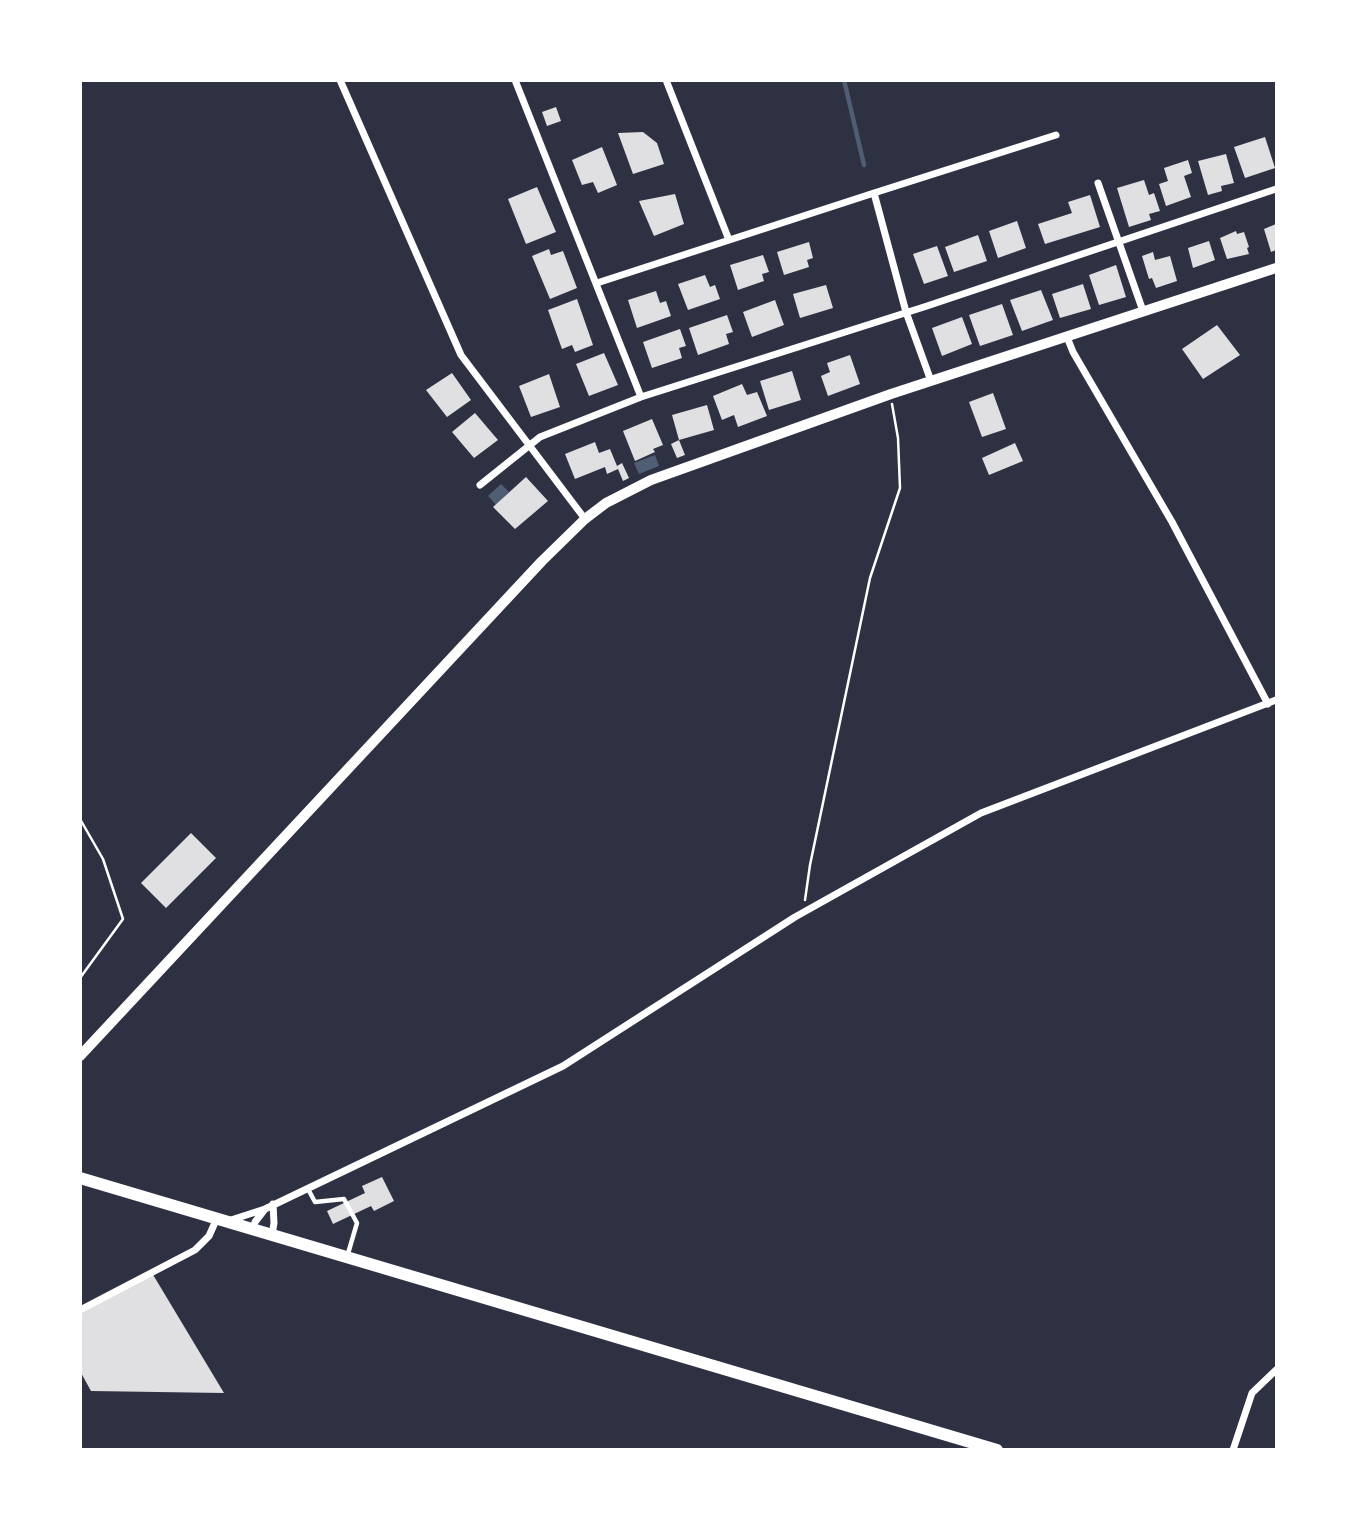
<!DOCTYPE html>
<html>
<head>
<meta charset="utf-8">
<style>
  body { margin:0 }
  #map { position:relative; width:1357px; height:1530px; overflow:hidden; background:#2d3142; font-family:Georgia,serif }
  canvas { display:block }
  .frame { position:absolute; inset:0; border:82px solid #fff; pointer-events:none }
</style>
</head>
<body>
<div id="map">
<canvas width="1357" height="1530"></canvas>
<div class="frame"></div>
</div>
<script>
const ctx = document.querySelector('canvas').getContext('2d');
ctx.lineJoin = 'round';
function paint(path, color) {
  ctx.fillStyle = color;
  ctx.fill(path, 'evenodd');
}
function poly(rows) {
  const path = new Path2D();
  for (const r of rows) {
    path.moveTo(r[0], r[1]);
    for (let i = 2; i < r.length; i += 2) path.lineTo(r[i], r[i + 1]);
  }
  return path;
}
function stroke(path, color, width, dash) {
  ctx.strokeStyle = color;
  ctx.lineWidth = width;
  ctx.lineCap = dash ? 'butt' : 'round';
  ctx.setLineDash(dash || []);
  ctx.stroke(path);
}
const water = poly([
  [655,455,659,466,639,474,634,463],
  [501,484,509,492,496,505,488,496]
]);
const stream = poly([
  [844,80,864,165]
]);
const building = poly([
  [556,107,561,121,547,126,542,112],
  [643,132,657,143,664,164,633,174,618,133],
  [1265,137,1275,168,1245,178,1234,147],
  [602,147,617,185,598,193,593,182,582,185,572,160],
  [1226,154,1234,183,1221,186,1222,191,1208,195,1198,161],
  [1188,160,1192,173,1184,176,1191,197,1166,206,1159,184,1168,181,1164,168],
  [1144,180,1149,195,1154,193,1160,211,1149,214,1151,220,1129,227,1117,188],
  [537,187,556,232,526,244,508,199],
  [675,194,684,224,654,236,639,201],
  [1090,195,1100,227,1045,244,1038,224,1072,213,1068,202],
  [1017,221,1026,248,998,258,989,231],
  [1276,224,1276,250,1271,252,1264,229],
  [1236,231,1237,234,1244,232,1249,247,1247,248,1249,254,1227,259,1220,238],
  [978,235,987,261,954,272,945,247],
  [1209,241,1215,260,1193,268,1188,248],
  [809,242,813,258,807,260,809,267,784,275,777,252],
  [937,246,948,276,924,284,913,254],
  [549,249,551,255,563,251,577,288,550,299,532,256],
  [1153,252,1155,260,1170,256,1177,281,1156,288,1152,278,1149,279,1142,256],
  [763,255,769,272,762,274,764,281,738,290,730,265],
  [1116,265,1126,297,1099,305,1089,275],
  [705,275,710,287,715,285,720,299,688,310,678,284],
  [1083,284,1091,309,1060,318,1052,294],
  [826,285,833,308,800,318,793,294],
  [1041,290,1053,320,1022,331,1010,300],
  [656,291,660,303,666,301,671,316,637,328,628,300],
  [577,299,593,345,575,352,572,345,562,349,548,310],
  [775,300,784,325,752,337,743,312],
  [1002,304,1013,335,980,346,969,315],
  [727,315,733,332,726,334,729,344,698,355,689,328],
  [962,317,972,344,942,356,932,328],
  [1217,325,1240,355,1203,379,1182,349],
  [680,329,686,346,679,348,682,358,652,368,643,342],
  [604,353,618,385,589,396,576,364],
  [850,355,860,384,828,396,821,376,830,372,827,363],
  [792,371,801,400,769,410,760,381],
  [452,373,471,400,447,417,426,390],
  [549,374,560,407,531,417,519,386],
  [742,384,747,395,757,392,767,416,738,427,734,415,722,420,713,396],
  [993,393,1006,429,982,437,969,402],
  [707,405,714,430,679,440,672,415],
  [475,413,498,440,474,458,452,432],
  [652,419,663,445,653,449,655,452,635,461,623,431],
  [679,440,685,455,677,458,671,444],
  [595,442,599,453,610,449,617,466,622,463,629,478,623,481,618,469,607,474,605,467,575,479,565,454],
  [1015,443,1023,461,989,475,982,458],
  [526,477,548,501,515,529,493,507],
  [191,833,216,858,166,908,141,883],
  [382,1177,394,1201,374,1211,371,1206,333,1224,327,1211,365,1193,362,1186],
  [152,1273,224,1393,91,1391,80,1371,80,1310]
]);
const path = poly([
  [80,819,103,859,123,919,80,978],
  [805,900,810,865,870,578,900,488,898,438,892,404]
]);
const service = poly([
  [308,1189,315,1202,344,1199,357,1223,347,1257]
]);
const minor = poly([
  [340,80,461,355,585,519],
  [666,80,729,240],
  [1098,183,1143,311],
  [597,283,874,193],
  [1067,337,1073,352,1172,522,1268,704],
  [931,381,906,312,874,193,1056,135],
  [641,397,927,306,1276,189],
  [480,485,540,437,641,397,515,80],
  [231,1220,265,1209,563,1066,795,917,981,813,1276,700],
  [253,1230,255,1222,265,1209],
  [272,1235,274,1223,273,1204],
  [80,1310,195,1250,209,1236,217,1218],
  [1233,1450,1252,1393,1276,1370]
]);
const tertiary = poly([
  [80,1056,542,561,585,519,606,503,651,480,891,394,1276,268]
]);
const secondary = poly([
  [80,1178,997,1450]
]);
paint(water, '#4f5d75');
stroke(stream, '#4f5d75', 4.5);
paint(building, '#e0e0e3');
stroke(path, '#fff', 2.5);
stroke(service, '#fff', 4.5);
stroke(minor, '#fff', 7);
stroke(tertiary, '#fff', 10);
stroke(secondary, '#fff', 12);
</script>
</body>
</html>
